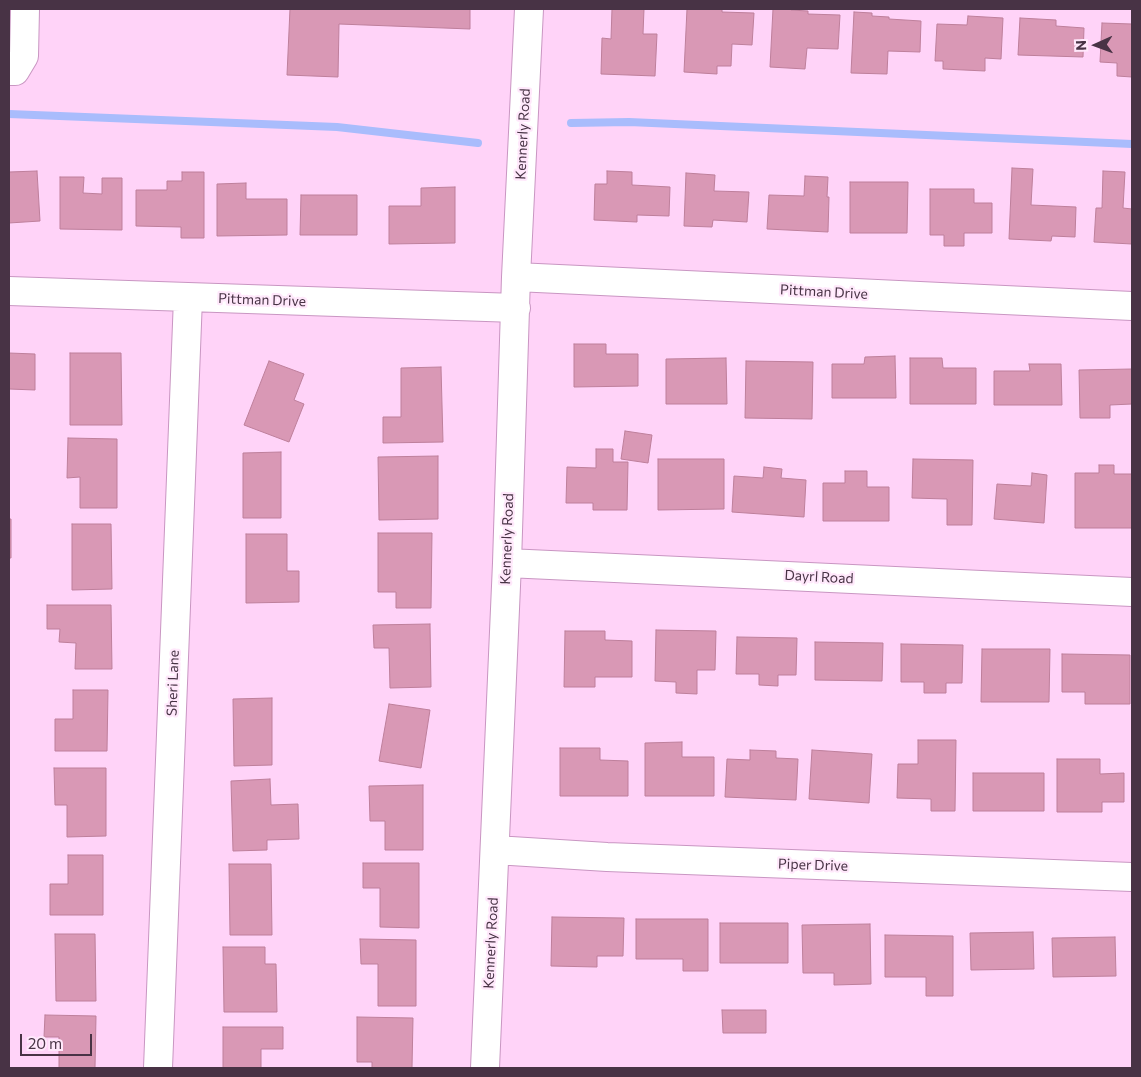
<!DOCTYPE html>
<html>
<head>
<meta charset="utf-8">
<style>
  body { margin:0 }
  #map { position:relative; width:1141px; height:1077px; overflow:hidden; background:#ffd3f8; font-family:Commissioner,sans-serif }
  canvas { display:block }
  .frame { position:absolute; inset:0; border:10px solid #483345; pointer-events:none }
  .north { position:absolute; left:1071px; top:20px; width:50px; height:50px; -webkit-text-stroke:4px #ffe8fb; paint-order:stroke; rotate:268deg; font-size:14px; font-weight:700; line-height:20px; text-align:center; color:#483345 }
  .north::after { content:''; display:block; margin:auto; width:18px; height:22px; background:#483345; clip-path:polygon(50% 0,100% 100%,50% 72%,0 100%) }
  .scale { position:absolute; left:20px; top:1034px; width:72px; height:22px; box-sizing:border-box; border:2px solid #483345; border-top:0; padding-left:6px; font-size:15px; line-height:18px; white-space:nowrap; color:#483345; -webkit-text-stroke:4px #ffe8fb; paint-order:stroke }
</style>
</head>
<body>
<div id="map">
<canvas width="1141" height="1077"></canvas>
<div class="frame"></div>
<div class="north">N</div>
<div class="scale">20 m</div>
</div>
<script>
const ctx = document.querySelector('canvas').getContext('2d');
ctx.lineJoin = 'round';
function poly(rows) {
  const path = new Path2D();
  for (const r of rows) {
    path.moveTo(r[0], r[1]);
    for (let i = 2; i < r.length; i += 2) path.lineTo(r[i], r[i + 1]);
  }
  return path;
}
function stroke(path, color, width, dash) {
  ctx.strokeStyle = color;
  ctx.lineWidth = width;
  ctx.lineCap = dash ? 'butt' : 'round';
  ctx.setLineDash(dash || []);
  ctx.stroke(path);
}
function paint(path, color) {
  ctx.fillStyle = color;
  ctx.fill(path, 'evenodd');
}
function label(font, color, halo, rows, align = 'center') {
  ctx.font = font + ' Commissioner,sans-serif';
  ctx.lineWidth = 4.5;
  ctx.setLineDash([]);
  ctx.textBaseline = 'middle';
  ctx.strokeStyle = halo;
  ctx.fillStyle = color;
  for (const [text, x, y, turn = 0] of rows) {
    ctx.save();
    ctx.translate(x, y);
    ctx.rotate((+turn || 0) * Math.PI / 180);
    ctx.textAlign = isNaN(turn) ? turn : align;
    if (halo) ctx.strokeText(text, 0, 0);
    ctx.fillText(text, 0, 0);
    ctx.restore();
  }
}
const stream = poly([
  [9,114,337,127,478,143],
  [571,123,629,122,1132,144]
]);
const building = poly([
  [290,9,470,9,470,29,339,24,338,77,287,75,290,9],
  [612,9,644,9,643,34,657,34,655,76,601,74,602,38,611,39,612,9],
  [687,9,722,9,722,12,754,13,752,45,732,44,731,66,717,66,717,74,684,72,687,9],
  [773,9,791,9,791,10,808,11,808,14,840,15,838,49,807,48,805,69,770,67,773,9],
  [854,12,872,13,872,16,889,17,889,19,921,21,920,52,888,51,887,74,851,73,854,12],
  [968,16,1003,18,1001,59,985,58,985,71,943,69,943,61,935,61,937,24,967,25,968,16],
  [1020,18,1056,20,1056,26,1084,28,1083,57,1018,55,1020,18],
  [1102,23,1132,24,1132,77,1117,76,1117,63,1100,62,1102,23],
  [1012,168,1033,169,1031,205,1076,207,1075,237,1052,236,1051,241,1009,239,1012,168],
  [37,171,40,221,9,223,9,172,37,171],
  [607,171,632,172,632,185,670,187,669,216,637,215,637,222,594,220,595,184,607,184,607,171],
  [1103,171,1125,172,1123,208,1132,209,1132,244,1094,242,1096,208,1102,208,1103,171],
  [182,172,204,172,204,238,181,238,181,227,136,226,136,190,167,190,167,181,182,181,182,172],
  [686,173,715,175,714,191,749,192,747,222,713,220,712,227,684,226,686,173],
  [805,176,828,177,827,197,829,197,828,232,767,229,769,195,804,196,805,176],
  [60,177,84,177,83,193,102,194,102,178,122,178,122,230,60,229,60,177],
  [850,182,908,182,907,233,850,233,850,182],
  [246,183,246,199,287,199,287,235,217,236,217,184,246,183],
  [455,187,455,243,389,244,389,206,421,206,421,188,455,187],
  [930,189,974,189,974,203,992,203,992,233,964,233,964,246,944,246,944,235,930,235,930,189],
  [301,195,357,195,357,235,300,235,301,195],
  [574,344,606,344,606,354,638,354,638,386,574,387,574,344],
  [9,353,35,354,35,390,9,389,9,353],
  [70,353,121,353,122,425,70,425,70,353],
  [895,356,896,398,832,398,832,364,864,364,865,357,895,356],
  [726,358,727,404,666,404,666,359,726,358],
  [910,358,942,358,943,368,976,368,976,404,910,404,910,358],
  [269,361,304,374,294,400,304,404,289,442,244,425,269,361],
  [746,361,813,362,812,419,745,418,746,361],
  [1029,364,1061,364,1062,405,994,405,994,371,1030,371,1029,364],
  [441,367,443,442,383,443,383,417,401,417,401,368,441,367],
  [1132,369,1132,404,1110,405,1110,418,1080,418,1079,370,1132,369],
  [625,431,652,435,648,463,621,459,625,431],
  [68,438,117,439,117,508,80,508,80,477,67,478,68,438],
  [596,449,613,449,613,462,628,462,627,510,593,510,593,503,566,503,567,467,596,468,596,449],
  [281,452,281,518,243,518,243,453,281,452],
  [438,456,438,519,379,520,378,457,438,456],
  [658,459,724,459,724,509,658,510,658,459],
  [913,459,973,460,972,525,947,525,947,499,912,498,913,459],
  [1099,465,1114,465,1114,474,1132,474,1132,528,1075,528,1075,473,1099,473,1099,465],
  [764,467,782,469,781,478,806,480,804,517,732,512,734,476,763,478,764,467],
  [845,471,867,471,867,487,889,487,889,521,823,521,823,483,845,483,845,471],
  [1032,473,1047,475,1044,523,994,519,997,484,1031,486,1032,473],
  [9,519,11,519,11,558,9,558,9,519],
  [72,524,111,524,112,589,72,590,72,524],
  [378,533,432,533,431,608,396,608,396,592,378,592,378,533],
  [246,534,287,534,287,571,299,571,299,602,246,603,246,534],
  [47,605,111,605,112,669,75,669,76,643,59,642,60,629,47,629,47,605],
  [430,624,431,687,390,688,389,648,374,648,373,625,430,624],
  [656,630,716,631,715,670,697,670,697,694,676,693,676,682,655,681,656,630],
  [565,631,605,631,605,640,632,641,632,677,595,677,595,687,564,687,565,631],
  [737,637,797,638,796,675,778,675,778,686,759,685,759,674,736,674,737,637],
  [815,642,883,643,882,681,815,680,815,642],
  [901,644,963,645,962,683,946,683,946,693,924,693,924,682,901,682,901,644],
  [982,649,1050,649,1049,702,981,702,982,649],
  [1062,654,1130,655,1130,704,1085,704,1085,692,1062,692,1062,654],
  [73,690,108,690,107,751,55,751,55,719,73,719,73,690],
  [272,698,272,765,234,766,233,699,272,698],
  [389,704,430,710,421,768,379,761,389,704],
  [918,740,956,740,955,811,931,811,931,799,897,798,898,764,918,764,918,740],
  [682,742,682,757,714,757,714,796,645,796,645,743,682,742],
  [560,748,600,748,600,760,628,761,628,796,560,796,560,748],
  [750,750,776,751,776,758,798,759,796,800,725,797,727,759,750,760,750,750],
  [812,750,872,754,869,803,809,799,812,750],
  [1057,759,1100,759,1100,774,1124,773,1124,802,1102,802,1102,812,1057,812,1057,759],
  [54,768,106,768,106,836,67,837,67,805,55,805,54,768],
  [973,773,1044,773,1044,811,973,811,973,773],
  [270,779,271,805,298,804,299,839,267,840,267,850,233,851,231,781,270,779],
  [423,785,423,850,385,850,385,821,370,821,369,786,423,785],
  [68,855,103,855,103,915,50,915,50,884,68,884,68,855],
  [363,863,419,863,419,928,380,927,380,888,363,888,363,863],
  [229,864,271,864,272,935,230,935,229,864],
  [552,917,624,918,623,956,597,956,597,967,551,966,552,917],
  [636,919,708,919,708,971,683,971,683,959,636,959,636,919],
  [720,923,788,923,788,963,720,963,720,923],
  [870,924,871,984,834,985,834,973,803,973,802,925,870,924],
  [1033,932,1034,969,971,970,970,933,1033,932],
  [55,934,95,934,96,1001,56,1001,55,934],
  [885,935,953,936,953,996,926,996,926,977,885,977,885,935],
  [1115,937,1116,976,1053,977,1052,938,1115,937],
  [360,939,416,940,416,1006,378,1006,378,964,361,964,360,939],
  [223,947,265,947,265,964,276,964,277,1012,224,1012,223,947],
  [722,1010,766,1010,766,1033,723,1033,722,1010],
  [45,1015,96,1016,95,1068,59,1068,59,1037,44,1037,45,1015],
  [357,1017,413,1018,412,1068,372,1068,372,1062,357,1062,357,1017],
  [223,1027,283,1027,283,1049,261,1049,261,1068,223,1068,223,1027]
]);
const minor = poly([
  [9,71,15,71,24,56,25,9],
  [516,277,1132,306],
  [9,291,516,308],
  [507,563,1132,592],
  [495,850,607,857,1132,877],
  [158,1068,188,298],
  [485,1068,507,563,516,277,529,9]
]);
const streetNames = [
  ["Kennerly Road",523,134,-87],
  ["Pittman Drive",824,292,3],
  ["Pittman Drive",262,300,2],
  ["Kennerly Road",507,539,-88],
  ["Dayrl Road",819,577,3],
  ["Sheri Lane",173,683,-88],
  ["Piper Drive",813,865,2],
  ["Kennerly Road",491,943,-87]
];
stroke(stream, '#a9bcfc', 8);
paint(building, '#d998b5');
stroke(building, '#be7f9b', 1);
stroke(minor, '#c996c2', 30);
stroke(minor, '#fff', 28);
label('14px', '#483345', '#ffe8fb', streetNames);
</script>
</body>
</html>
